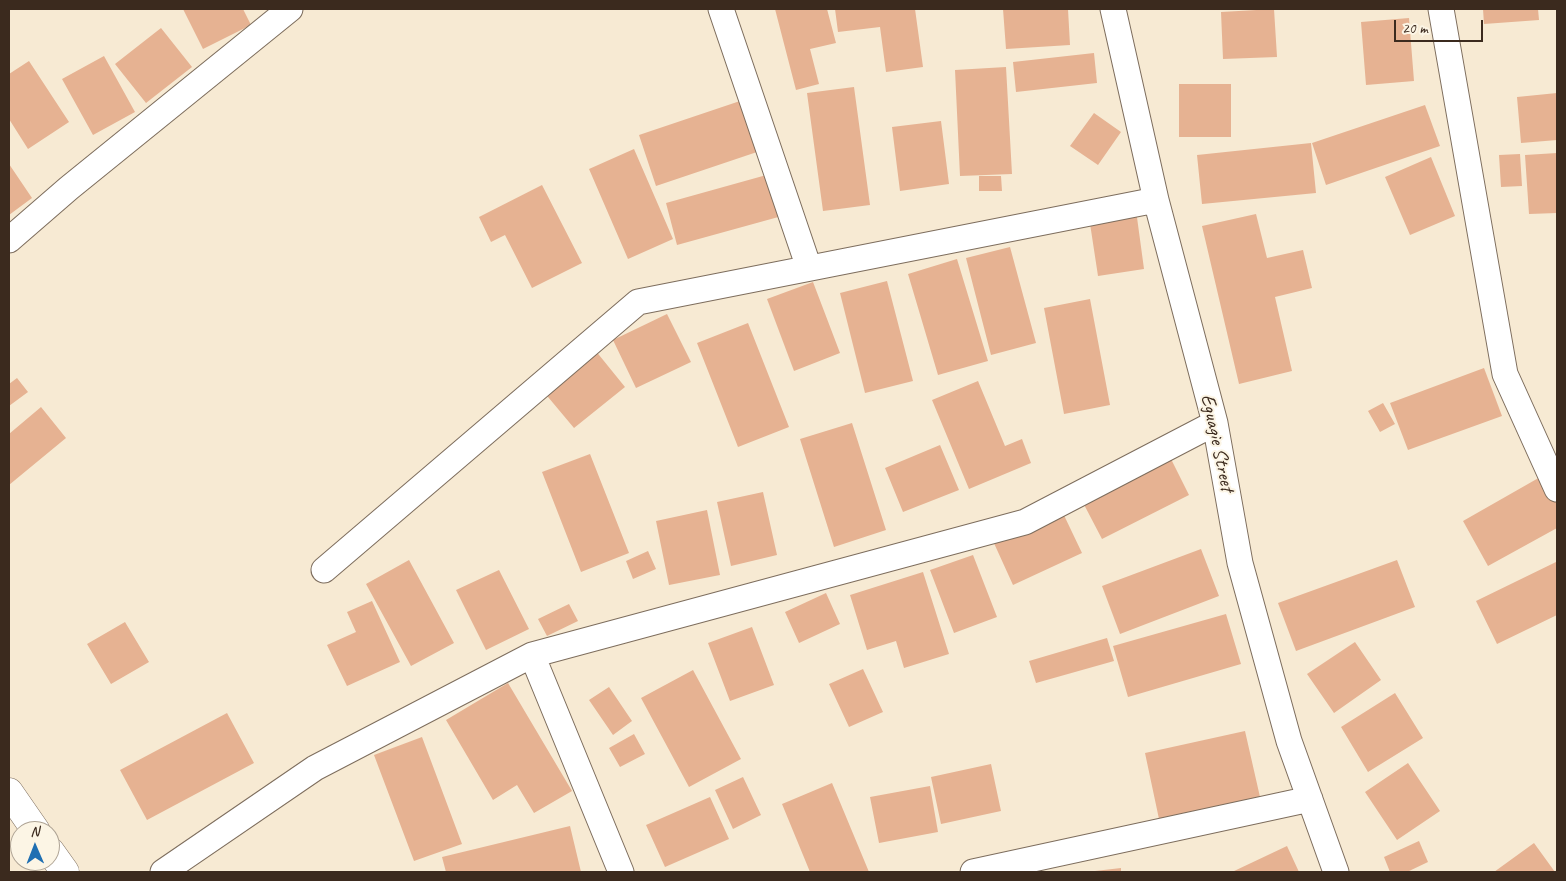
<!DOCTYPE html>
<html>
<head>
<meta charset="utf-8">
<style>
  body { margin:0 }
  #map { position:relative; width:1566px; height:881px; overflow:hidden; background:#f7ead3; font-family:Caveat,sans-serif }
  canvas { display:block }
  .frame { position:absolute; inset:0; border:10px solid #3b2a1e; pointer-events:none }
  .north { position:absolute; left:10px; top:821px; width:50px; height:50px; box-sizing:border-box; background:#fcf5e5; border:1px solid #afa495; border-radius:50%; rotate:359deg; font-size:14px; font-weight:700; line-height:20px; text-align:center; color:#3b2a1e }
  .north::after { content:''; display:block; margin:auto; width:18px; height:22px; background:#1f6fb2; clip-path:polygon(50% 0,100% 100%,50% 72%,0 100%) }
  .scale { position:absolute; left:1394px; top:20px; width:89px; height:22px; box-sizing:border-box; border:2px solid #3b2a1e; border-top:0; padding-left:6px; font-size:15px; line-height:18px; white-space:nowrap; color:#3b2a1e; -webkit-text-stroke:4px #fcf5e5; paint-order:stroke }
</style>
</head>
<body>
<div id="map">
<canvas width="1566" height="881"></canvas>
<div class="frame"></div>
<div class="north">N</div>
<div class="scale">20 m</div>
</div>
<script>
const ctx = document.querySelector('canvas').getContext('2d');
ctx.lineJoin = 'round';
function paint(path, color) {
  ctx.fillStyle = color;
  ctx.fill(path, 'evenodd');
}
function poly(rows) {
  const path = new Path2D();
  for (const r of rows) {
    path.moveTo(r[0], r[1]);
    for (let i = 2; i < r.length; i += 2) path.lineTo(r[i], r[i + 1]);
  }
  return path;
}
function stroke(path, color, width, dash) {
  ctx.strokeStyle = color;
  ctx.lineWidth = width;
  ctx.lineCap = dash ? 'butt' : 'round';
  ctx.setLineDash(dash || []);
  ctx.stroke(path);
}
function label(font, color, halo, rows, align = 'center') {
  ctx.font = font + ' Caveat,sans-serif';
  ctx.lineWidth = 4;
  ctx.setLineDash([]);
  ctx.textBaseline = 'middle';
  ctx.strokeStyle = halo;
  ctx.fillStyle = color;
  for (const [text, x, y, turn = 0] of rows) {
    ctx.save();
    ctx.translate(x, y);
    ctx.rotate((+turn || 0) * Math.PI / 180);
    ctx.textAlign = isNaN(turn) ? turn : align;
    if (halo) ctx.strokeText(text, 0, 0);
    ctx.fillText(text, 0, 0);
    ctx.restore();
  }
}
const building = poly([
  [183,9,243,9,251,25,203,49],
  [775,9,827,9,836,43,810,49,819,84,796,90],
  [835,9,915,9,923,67,886,72,880,27,838,32],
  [1003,9,1068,9,1070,45,1006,49],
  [1274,9,1277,57,1223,59,1221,12],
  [1483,9,1538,9,1539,20,1484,24],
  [1409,18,1414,81,1366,85,1361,22],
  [161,28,192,67,146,103,115,64],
  [1094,53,1097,83,1016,92,1013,62],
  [104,56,135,112,93,135,62,79],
  [29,61,69,122,28,149,9,119,9,74],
  [1006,67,1012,174,960,176,955,70],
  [1179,84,1231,84,1231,137,1179,137],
  [854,87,870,205,823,211,807,93],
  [1557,93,1557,140,1521,143,1517,97],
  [740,101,757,152,656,186,639,135],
  [1425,105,1440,146,1326,185,1312,143],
  [1094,113,1121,132,1098,165,1070,146],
  [941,121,949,184,900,191,892,127],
  [1311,143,1316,193,1202,204,1197,155],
  [634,149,673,239,628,259,589,169],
  [1557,153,1557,213,1529,214,1525,155],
  [1520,154,1522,186,1501,187,1499,155],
  [1431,157,1455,216,1410,235,1385,177],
  [9,164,32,198,9,215],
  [770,174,782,216,677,245,666,203],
  [979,176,1001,176,1002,191,979,191],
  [542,185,582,263,532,288,505,235,491,242,479,217],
  [1136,210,1144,269,1098,276,1089,217],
  [1256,214,1267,258,1303,250,1312,288,1275,297,1292,371,1239,384,1202,226],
  [1010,247,1036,343,991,355,966,258],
  [957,259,988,361,938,375,908,274],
  [887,281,913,381,865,393,840,293],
  [813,282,840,353,794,371,767,299],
  [1090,299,1110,405,1064,414,1044,308],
  [667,314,691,362,636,388,613,340],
  [748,323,789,427,738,447,697,343],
  [595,350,625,387,574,428,543,391],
  [1484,368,1502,416,1408,450,1390,403],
  [17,378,28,392,9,406,9,384],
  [978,381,1005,446,1022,439,1031,463,969,489,932,400],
  [1383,403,1395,424,1380,432,1368,411],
  [41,407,66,438,9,485,9,434],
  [852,423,886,530,834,547,800,439],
  [940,445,959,490,903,512,885,468],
  [1167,451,1189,495,1102,539,1079,495],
  [590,454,629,553,581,572,542,472],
  [1542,476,1557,503,1557,528,1488,566,1463,521],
  [763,492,777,555,731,566,717,502],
  [1061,509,1082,553,1013,585,993,541],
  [707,510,720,575,669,585,656,521],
  [1201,549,1219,596,1120,634,1102,586],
  [648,551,656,569,633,579,626,561],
  [973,555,997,617,954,633,930,570],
  [409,560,454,643,411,666,366,584],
  [1397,560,1415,607,1296,651,1278,603],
  [1556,562,1557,615,1497,644,1476,601],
  [499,570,529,629,486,650,456,590],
  [923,572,949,654,904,668,896,641,867,650,850,595],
  [826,593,840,624,799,643,785,612],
  [372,601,400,662,347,686,327,645,356,632,347,612],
  [569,604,578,621,547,636,538,619],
  [1226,614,1241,664,1128,697,1113,646],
  [125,622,149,662,111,684,87,644],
  [752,627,774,685,730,701,708,643],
  [1107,638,1114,661,1036,683,1029,661],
  [1355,642,1381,680,1334,713,1307,674],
  [863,669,883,712,849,727,829,684],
  [693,670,741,759,689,787,641,698],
  [508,683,572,791,534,813,517,785,493,800,446,720],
  [609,687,632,721,613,735,589,700],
  [1395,693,1423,738,1368,772,1341,727],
  [227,713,254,763,147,820,120,770],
  [1245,731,1260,797,1159,819,1145,753],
  [634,734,645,754,620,767,609,748],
  [422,737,462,844,414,861,374,755],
  [1408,763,1440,811,1397,840,1365,792],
  [991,764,1001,811,941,824,931,777],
  [743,777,761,815,733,829,715,790],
  [832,783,869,872,810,872,782,804],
  [930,786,938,832,879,843,870,797],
  [710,797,729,839,665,867,646,825],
  [570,826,581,872,446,872,442,857],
  [1419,841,1428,862,1407,872,1390,872,1384,857],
  [1534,843,1555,872,1494,872],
  [1287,846,1299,872,1232,872],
  [1121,868,1121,872,1095,872,1095,871]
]);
const minor = poly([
  [721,9,809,268],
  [1113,9,1156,200,1215,423,1240,563,1289,741,1336,872],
  [1441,9,1505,374,1557,489],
  [9,240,69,188,290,9],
  [324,570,638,302,1156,200],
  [532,655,621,872],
  [163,872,315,768,532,655,1025,522,1215,423],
  [973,872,1310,799]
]);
const primary = poly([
  [9,792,36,831],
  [50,851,65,872]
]);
const streetNames = [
  ["Eguagie Street",1217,443,78]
];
paint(building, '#e6b292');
stroke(minor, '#7d6d5d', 27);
stroke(primary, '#7d6d5d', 29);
stroke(minor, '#fff', 25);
stroke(primary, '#fff', 28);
label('20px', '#3b2a1e', '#fcf5e5', streetNames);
</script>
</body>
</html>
